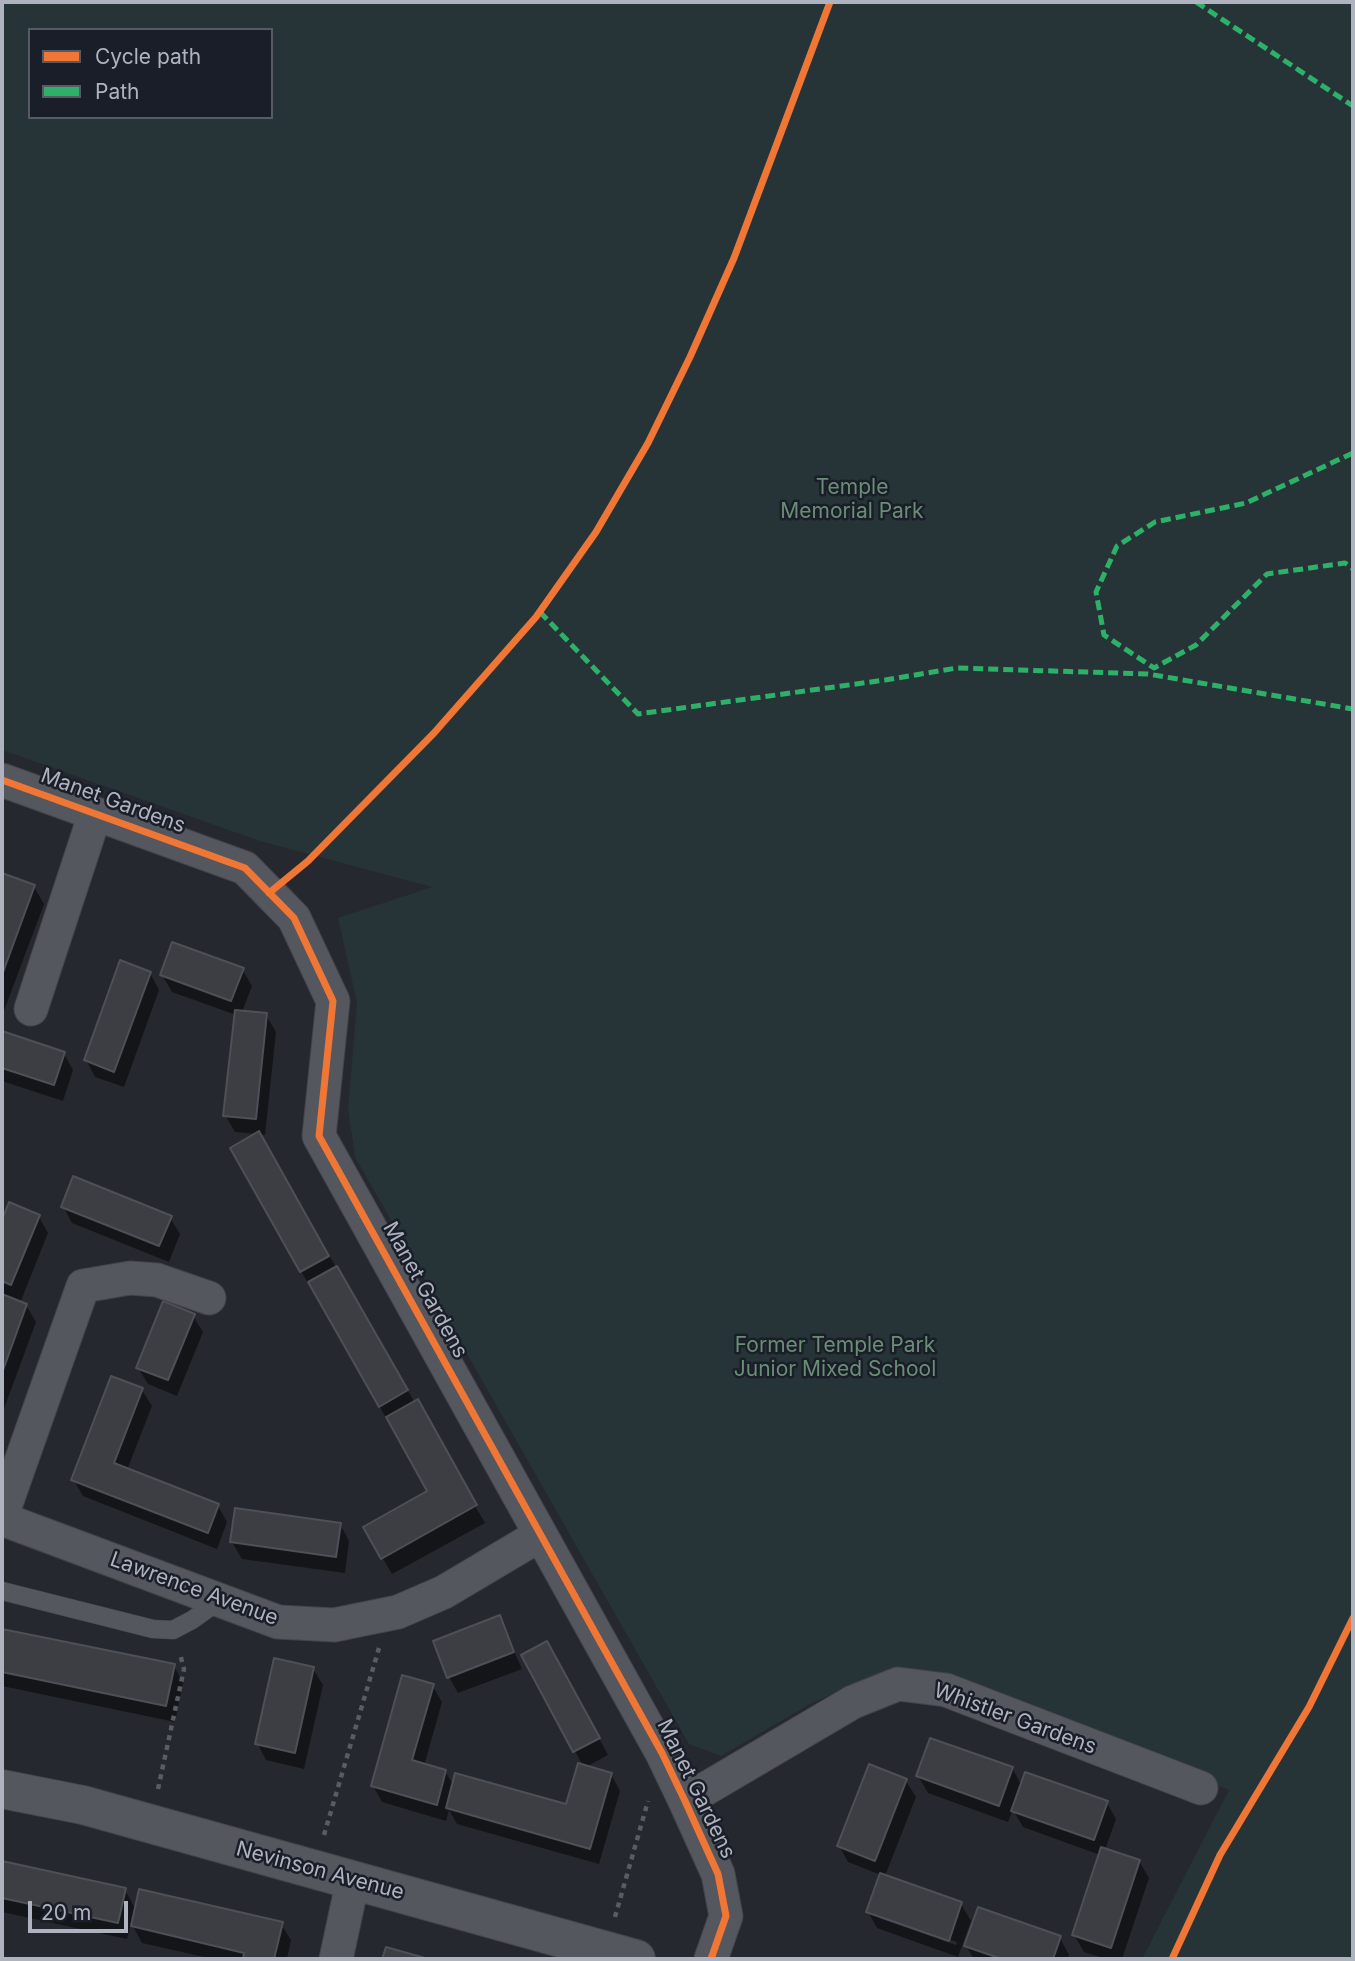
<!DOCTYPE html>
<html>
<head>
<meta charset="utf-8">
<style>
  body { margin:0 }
  #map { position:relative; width:1355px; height:1961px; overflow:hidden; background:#26282f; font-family:Inter,sans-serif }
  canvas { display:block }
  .frame { position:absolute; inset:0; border:4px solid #afb3c0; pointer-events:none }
  .legend { position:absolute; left:28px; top:28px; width:245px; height:91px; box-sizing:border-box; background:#1a1e28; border:2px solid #565a65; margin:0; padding:9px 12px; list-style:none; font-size:21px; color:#afb3c0 }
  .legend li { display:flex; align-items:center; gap:14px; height:35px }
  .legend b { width:35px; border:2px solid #565a65 }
  .scale { position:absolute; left:28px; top:1901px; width:100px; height:32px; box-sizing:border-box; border:4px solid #afb3c0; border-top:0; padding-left:9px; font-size:21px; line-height:24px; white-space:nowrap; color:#afb3c0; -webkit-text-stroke:5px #1a1e28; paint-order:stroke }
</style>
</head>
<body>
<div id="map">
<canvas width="1355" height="1961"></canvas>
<div class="frame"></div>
<ul class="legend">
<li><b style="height:9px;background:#f07635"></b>Cycle path</li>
<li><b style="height:9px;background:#2db169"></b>Path</li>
</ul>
<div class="scale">20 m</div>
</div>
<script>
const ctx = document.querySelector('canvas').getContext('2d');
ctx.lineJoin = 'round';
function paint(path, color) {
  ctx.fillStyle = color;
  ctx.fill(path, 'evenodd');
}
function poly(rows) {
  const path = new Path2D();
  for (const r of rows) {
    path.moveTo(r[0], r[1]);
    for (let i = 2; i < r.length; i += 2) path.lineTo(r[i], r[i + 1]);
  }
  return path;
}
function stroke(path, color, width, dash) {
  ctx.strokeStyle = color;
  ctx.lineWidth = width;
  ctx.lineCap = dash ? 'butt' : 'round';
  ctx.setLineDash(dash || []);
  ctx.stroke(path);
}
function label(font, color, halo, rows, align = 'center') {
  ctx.font = font + ' Inter,sans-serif';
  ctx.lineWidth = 5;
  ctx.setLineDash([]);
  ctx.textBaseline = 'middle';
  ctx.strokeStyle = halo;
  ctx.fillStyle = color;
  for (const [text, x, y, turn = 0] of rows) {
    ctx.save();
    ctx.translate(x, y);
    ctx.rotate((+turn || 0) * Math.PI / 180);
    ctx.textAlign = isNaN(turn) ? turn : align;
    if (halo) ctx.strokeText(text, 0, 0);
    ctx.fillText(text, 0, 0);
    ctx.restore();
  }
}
const green = poly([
  [2,2,1353,2,1353,1959,1142,1959,1229,1790,957,1678,877,1674,810,1704,721,1756,689,1744,355,1157,348,1109,357,1003,338,918,432,887,260,841,2,750],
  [30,30,271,30,271,117,30,117]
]);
const shadow = poly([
  [2,875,34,887,44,904,2,1016],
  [242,969,252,986,242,1012,266,1015,276,1032,265,1135,259,1135,485,1523,392,1574,365,1528,429,1492,301,1271,257,1134,235,1132,225,1115,236,1015,172,992,162,975],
  [150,973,159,990,124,1087,95,1077,86,1060],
  [2,1033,64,1054,73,1070,63,1101,2,1081],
  [10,1205,39,1217,48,1233,20,1303,26,1305,36,1322,2,1414,2,1224],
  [63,1206,170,1218,180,1234,169,1262,72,1223],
  [193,1316,203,1332,177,1396,148,1384,138,1368],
  [142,1390,152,1406,127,1470,218,1506,227,1522,217,1549,83,1496,73,1479],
  [340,1524,349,1541,345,1573,242,1559,232,1542],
  [499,1618,522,1669,458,1693,449,1677],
  [2,1631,174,1666,183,1683,175,1722,2,1686],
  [523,1655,556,1659,608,1755,586,1767,611,1774,620,1791,599,1864,457,1824,449,1810,446,1821,382,1802,373,1786,432,1685,442,1702,424,1766,445,1771,454,1786,567,1806,583,1766],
  [313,1669,323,1685,304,1769,266,1760,257,1743],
  [1012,1768,1022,1786,1107,1803,1116,1819,1105,1850,1139,1861,1149,1878,1122,1959,1106,1959,1084,1952,1074,1935,1100,1855,1023,1827,1013,1810,1008,1822,928,1793,918,1776],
  [906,1781,916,1797,885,1876,961,1904,971,1921,958,1957,877,1928,868,1912,881,1875,848,1862,839,1846],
  [879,1915,957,1942,956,1945,879,1918],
  [2,1863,125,1890,136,1910,281,1924,291,1940,287,1959,213,1959,142,1943,131,1923,127,1939,2,1912],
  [1060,1938,1069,1955,1068,1959,974,1959,966,1946],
  [387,1949,422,1959,384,1959]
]);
const building = poly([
  [2,873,35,885,2,975,2,873],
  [172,942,244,968,231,1001,160,975,172,942],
  [120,960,151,972,114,1072,84,1060,120,960],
  [235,1010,267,1013,256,1119,223,1116,235,1010],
  [2,1031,65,1052,54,1085,2,1068,2,1031],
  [259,1131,329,1256,300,1272,230,1148,259,1131],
  [73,1176,172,1216,159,1246,61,1207,73,1176],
  [9,1202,40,1215,11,1285,2,1281,2,1220,9,1202],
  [337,1266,408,1390,379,1407,308,1282,337,1266],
  [2,1294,27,1304,2,1373,2,1294],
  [163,1301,195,1314,168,1380,136,1368,163,1301],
  [111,1376,143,1388,114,1463,219,1504,208,1533,71,1480,111,1376],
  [418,1399,477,1505,381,1559,363,1527,427,1491,386,1417,418,1399],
  [235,1508,341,1523,336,1557,230,1542,235,1508],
  [500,1615,514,1652,447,1678,433,1641,500,1615],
  [2,1629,175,1664,166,1706,2,1672,2,1629],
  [547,1641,600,1738,573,1752,521,1655,547,1641],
  [274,1658,314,1667,295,1753,255,1744,274,1658],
  [402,1675,434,1684,412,1760,446,1770,437,1805,371,1786,402,1675],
  [930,1738,1013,1767,999,1806,916,1776,930,1738],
  [578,1763,612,1773,590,1849,446,1808,455,1773,566,1804,578,1763],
  [869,1764,907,1779,875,1861,837,1846,869,1764],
  [1025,1772,1108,1801,1094,1840,1011,1811,1025,1772],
  [1101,1847,1140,1860,1111,1948,1072,1935,1101,1847],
  [2,1861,126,1888,118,1923,2,1898,2,1861],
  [880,1873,962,1902,949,1941,866,1912,880,1873],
  [139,1889,283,1922,274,1959,243,1959,244,1953,131,1926,139,1889],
  [978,1907,1061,1936,1053,1959,1002,1959,964,1946,978,1907],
  [386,1947,425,1958,382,1959,386,1947]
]);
const path = poly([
  [158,1789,184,1669,180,1654],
  [324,1835,379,1648],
  [615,1917,648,1801]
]);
const service = poly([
  [2,1591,153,1629,173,1630,192,1620,220,1600]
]);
const minor = poly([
  [2,780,245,868,294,918,333,1001,319,1136,662,1753,685,1801,718,1874,726,1916,711,1959],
  [31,1009,95,814],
  [2,1515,83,1286,130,1278,157,1280,209,1298],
  [2,1519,278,1622,334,1625,398,1612,444,1592,540,1535],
  [685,1801,853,1702,898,1684,946,1690,1201,1788],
  [336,1959,353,1880]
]);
const tertiary = poly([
  [2,1789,83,1805,636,1959]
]);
const quiet = poly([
  [1196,2,1353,106],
  [1353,453,1246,503,1155,522,1117,546,1096,592,1104,635,1154,668,1196,645,1267,574,1345,563,1353,569],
  [540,612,638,714,885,680,957,668,1148,674,1353,709]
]);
const cycleway = poly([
  [2,780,245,868,294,918,333,1001,319,1136,662,1753,685,1801,718,1874,726,1916,711,1959],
  [269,893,308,861,434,733,536,617,596,532,648,443,690,357,734,258,830,2],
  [1172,1959,1220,1855,1309,1707,1353,1618]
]);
const parkNames = [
  ["Temple",852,488],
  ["Memorial Park",852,512],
  ["Former Temple Park",835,1346],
  ["Junior Mixed School",835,1370]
];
const streetNames = [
  ["Manet Gardens",113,801,20],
  ["Manet Gardens",425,1290,61],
  ["Lawrence Avenue",194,1589,20],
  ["Whistler Gardens",1015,1719,20],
  ["Manet Gardens",696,1789,64],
  ["Nevinson Avenue",320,1871,15]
];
paint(green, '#273437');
paint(shadow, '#0007');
paint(building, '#3c3e43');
stroke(building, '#4d5057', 2);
stroke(service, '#43444a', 19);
stroke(minor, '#43444a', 35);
stroke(tertiary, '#43444a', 40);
stroke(path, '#595c62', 4.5, [5, 5]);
stroke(service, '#55575e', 18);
stroke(minor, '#55575e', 33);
stroke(tertiary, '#55575e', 38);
stroke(quiet, '#2db169', 5, [10, 5]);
stroke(cycleway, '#f07635', 7);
label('21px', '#6a8d76', '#1a1e28', parkNames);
label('21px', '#afb3c0', '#1a1e28', streetNames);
</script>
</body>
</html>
